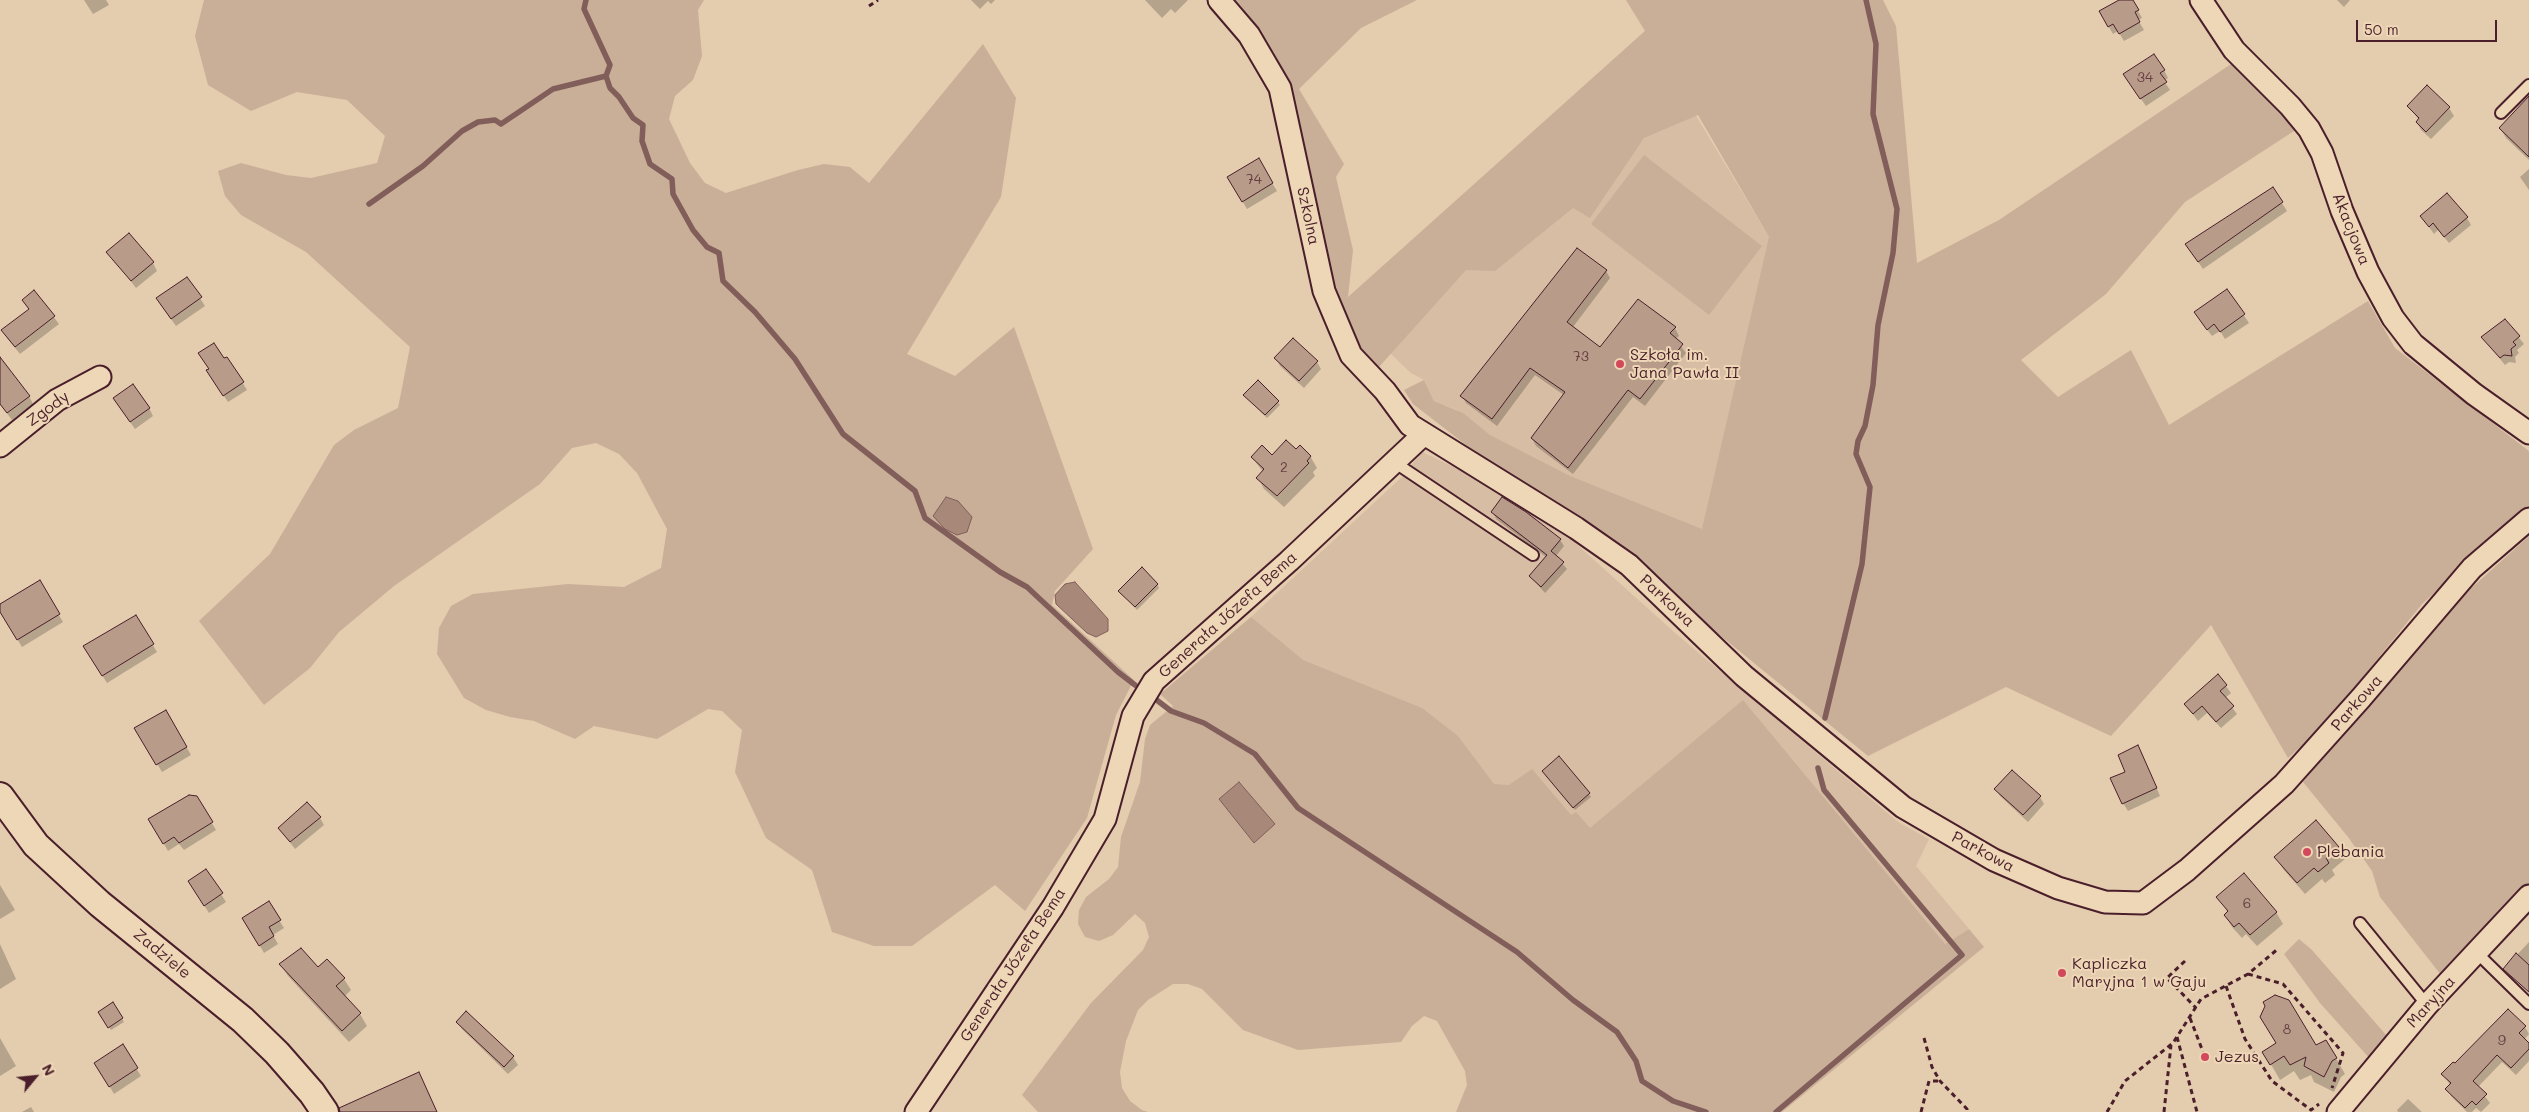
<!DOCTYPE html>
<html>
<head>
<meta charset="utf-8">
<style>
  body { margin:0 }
  #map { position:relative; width:2529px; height:1112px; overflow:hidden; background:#e4ccae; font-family:Mali,sans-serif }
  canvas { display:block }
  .north { position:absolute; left:10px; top:1052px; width:50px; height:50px; -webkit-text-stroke:4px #eed7b6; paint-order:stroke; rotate:62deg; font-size:14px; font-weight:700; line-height:20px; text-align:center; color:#4a1f2b }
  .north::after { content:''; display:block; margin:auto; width:18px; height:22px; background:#4a1f2b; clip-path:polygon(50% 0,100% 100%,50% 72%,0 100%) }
  .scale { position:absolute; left:2356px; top:20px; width:141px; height:22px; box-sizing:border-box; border:2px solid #4a1f2b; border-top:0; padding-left:6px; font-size:15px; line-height:18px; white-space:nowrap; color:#4a1f2b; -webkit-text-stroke:4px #eed7b6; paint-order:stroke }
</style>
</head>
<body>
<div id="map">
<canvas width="2529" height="1112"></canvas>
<div class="north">N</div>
<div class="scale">50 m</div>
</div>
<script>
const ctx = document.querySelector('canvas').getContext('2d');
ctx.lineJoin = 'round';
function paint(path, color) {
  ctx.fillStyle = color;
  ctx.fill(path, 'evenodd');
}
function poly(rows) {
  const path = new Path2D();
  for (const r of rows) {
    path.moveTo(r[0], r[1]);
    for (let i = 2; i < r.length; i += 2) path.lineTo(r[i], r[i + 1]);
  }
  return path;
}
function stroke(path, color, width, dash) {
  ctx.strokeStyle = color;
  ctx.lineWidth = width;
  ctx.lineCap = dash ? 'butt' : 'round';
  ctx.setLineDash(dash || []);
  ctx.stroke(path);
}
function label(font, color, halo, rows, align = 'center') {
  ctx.font = font + ' Mali,sans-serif';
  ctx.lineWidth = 4;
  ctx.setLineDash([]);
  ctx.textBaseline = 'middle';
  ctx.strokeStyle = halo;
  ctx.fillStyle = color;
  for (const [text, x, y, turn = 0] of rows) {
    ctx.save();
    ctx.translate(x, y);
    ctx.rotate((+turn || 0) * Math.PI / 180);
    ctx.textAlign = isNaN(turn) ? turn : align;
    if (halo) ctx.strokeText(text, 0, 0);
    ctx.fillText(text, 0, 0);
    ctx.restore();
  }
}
const built = poly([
  [1645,31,1769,237,1812,701,1457,410,1434,401,1424,380,1411,373,1391,354,1348,298],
  [1422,452,1508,492,1573,541,1674,632,1898,822,1929,839,1916,866,1969,929,1945,944,1160,694,1251,617,1402,477]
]);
const green = poly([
  [204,0,704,0,698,10,702,56,693,80,675,96,669,119,690,163,705,183,726,193,798,170,824,164,850,167,869,183,983,44,1016,98,1001,197,907,354,955,376,1014,327,1093,549,1055,591,1052,605,1134,680,1116,715,1087,818,1025,911,995,885,912,946,874,946,832,932,812,870,766,838,735,772,742,730,722,711,708,709,657,739,594,726,575,739,534,721,510,717,486,710,464,698,437,654,439,628,451,606,473,594,568,584,624,587,661,568,667,529,637,473,619,454,596,443,572,448,540,484,394,586,339,632,310,668,264,705,199,621,270,554,334,445,354,430,398,408,410,347,306,252,241,215,225,196,218,171,241,163,286,175,311,178,377,163,385,136,347,100,297,92,251,111,208,85,195,36],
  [1229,0,1417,0,1361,28,1299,89,1344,164,1336,177,1353,250,1348,297,1645,31,1626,0,1883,0,1896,26,1917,263,1999,220,2234,62,2281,107,2297,129,2185,202,2106,294,2021,360,2058,397,2131,350,2169,425,2368,301,2395,348,2529,451,2529,507,2422,604,2321,729,2288,758,2211,625,2111,736,2006,687,1868,756,1629,561,1479,455,1413,404,1404,390,1424,380,1434,401,1463,413,1490,435,1570,476,1702,529,1769,237,1698,115,1644,138,1590,218,1573,208,1495,271,1466,270,1379,367,1353,339,1336,303,1290,98,1278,62],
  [1644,155,1762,246,1709,315,1591,224],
  [2529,536,2529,887,2441,975,2380,897,2372,871,2348,837,2303,782,2446,611],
  [1251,617,1303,660,1422,708,1458,736,1494,784,1509,785,1532,769,1571,815,1576,812,1590,828,1743,700,1945,944,1969,929,1984,947,1782,1112,1456,1112,1467,1085,1465,1071,1437,1021,1424,1016,1412,1026,1401,1042,1298,1050,1243,1030,1202,989,1188,984,1173,984,1148,1000,1138,1010,1126,1041,1120,1072,1122,1088,1130,1101,1142,1110,1148,1112,1038,1112,1022,1095,1091,1003,1143,950,1149,937,1145,923,1135,914,1113,935,1099,941,1085,937,1078,924,1079,910,1086,897,1109,879,1118,867,1121,837,1140,782,1145,739,1150,725,1173,706,1160,694],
  [2299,939,2312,950,2387,1036,2371,1060,2320,1003,2284,954]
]);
const water = poly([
  [946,497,958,501,972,517,967,532,957,535,945,529,933,516,946,497],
  [1075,582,1108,619,1108,631,1096,637,1087,633,1056,604,1055,595,1065,584,1075,582],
  [1239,782,1275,824,1254,843,1219,799,1239,782]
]);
const shadow = poly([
  [84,0,106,0,109,5,93,14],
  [971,0,995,0,991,4,988,1,980,9],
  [1188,0,1175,13,1171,9,1162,18,1145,0],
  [2122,0,2132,0,2142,18,2138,20,2144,30,2124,41,2118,31,2113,34,2100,12],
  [2337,0,2350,0,2344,7],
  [2164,70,2168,78,2164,81,2170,90,2146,106,2129,82],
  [2427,87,2449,108,2454,116,2431,139,2421,130,2417,122,2419,120,2409,107],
  [2529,98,2529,160,2506,138,2500,128],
  [1258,160,1277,191,1247,209,1229,178],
  [2529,169,2529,190,2520,177],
  [2272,188,2287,211,2203,269,2191,252],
  [2421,216,2467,218,2471,225,2449,243,2438,230,2434,234],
  [108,252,153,263,157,271,136,288],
  [1606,271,1610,278,1573,327,1601,349,1675,328,1679,336,1675,339,1686,353,1645,406,1633,397,1573,474,1536,446,1532,438,1564,395,1535,375,1497,426,1466,403,1462,396],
  [187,278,205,306,176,326,162,306],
  [2227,290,2249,323,2225,339,2220,331,2212,336,2200,320],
  [34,291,59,324,20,354,7,338,29,310,23,300],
  [2505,320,2524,344,2517,350,2519,353,2515,357,2516,363,2509,362,2505,365,2483,338],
  [1276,358,1317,362,1321,369,1304,388,1280,366],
  [0,373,29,396,33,404,12,420,0,404],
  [212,378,242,382,247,390,228,402],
  [1247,398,1278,402,1280,405,1267,418],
  [114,399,149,408,153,416,135,429],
  [1296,451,1310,456,1317,468,1313,472,1315,476,1284,507,1264,489,1258,478,1263,472,1252,457,1272,456],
  [1493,512,1560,540,1564,546,1556,556,1567,569,1545,593,1530,576,1546,557,1496,519],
  [39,582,63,622,22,647,0,610,0,605],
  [1157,584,1159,588,1137,610,1120,591],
  [136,617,157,652,107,683,84,646],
  [2226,686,2231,693,2225,698,2237,714,2221,728,2207,713,2198,721,2185,704],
  [165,711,191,755,162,772,136,728],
  [2142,754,2160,796,2128,811,2123,803,2127,772],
  [1545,774,1589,794,1591,797,1575,810],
  [1996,789,2040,797,2044,804,2028,822,2000,796],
  [196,797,216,830,184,850,179,844,168,851,150,820],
  [320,818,324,825,295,849,279,828],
  [2338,848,2345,859,2332,870,2335,875,2325,883,2322,879,2305,894,2283,869,2276,857],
  [206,871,226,902,209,913,194,889],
  [0,885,15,910,0,919],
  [2218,897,2276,912,2283,924,2257,946,2246,934,2242,938,2232,927,2225,915,2228,913],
  [268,903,284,928,273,935,278,944,264,953,244,918],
  [2529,942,2529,993,2504,969],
  [0,944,16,979,0,989],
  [281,965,318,969,344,979,351,990,344,997,360,1014,367,1026,349,1042,288,976],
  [113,1004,124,1022,111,1030,99,1012],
  [467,1013,513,1057,518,1065,508,1074,462,1029,458,1022],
  [2525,1027,2529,1034,2524,1040,2529,1045,2529,1061,2516,1075,2502,1062,2478,1087,2490,1103,2481,1112,2476,1108,2472,1112,2467,1112,2451,1096,2447,1089,2450,1085,2443,1074],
  [0,1038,16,1066,0,1076],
  [2326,1041,2345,1074,2341,1077,2334,1092,2314,1082,2311,1075,2300,1080,2294,1071,2280,1080,2264,1052,2315,1047],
  [122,1046,141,1076,114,1094,100,1070],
  [2408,1099,2422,1112,2398,1112,2397,1110],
  [31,1107,34,1112,22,1112]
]);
const stream = poly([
  [586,0,584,9,610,65,606,76,610,88,619,97,633,118,643,125,642,141,650,164,672,179,673,194,693,230,707,247,719,253,723,281,755,312,795,359,843,434,915,491,925,518,1000,572,1027,587,1118,672,1135,685],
  [369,204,423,166,462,131,478,122,495,120,501,124,553,89,606,76],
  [1154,698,1171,711,1204,723,1255,754,1298,808,1517,952,1573,1000,1617,1032,1636,1061,1642,1081,1673,1101,1706,1112],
  [1825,718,1862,564,1870,487,1856,454,1858,441,1865,426,1873,385,1878,325,1893,253,1897,209,1873,114,1876,44,1866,0],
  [1776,1112,1962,955,1824,790,1818,768]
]);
const building = poly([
  [2119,0,2133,0,2139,10,2135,12,2140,22,2119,34,2113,24,2108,27,2099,11,2119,0],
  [2154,54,2165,70,2160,73,2167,82,2140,99,2123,74,2154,54],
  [2427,85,2450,107,2426,132,2416,122,2419,118,2407,106,2427,85],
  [2529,96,2529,157,2499,128,2529,96],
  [1259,158,1273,183,1242,202,1227,177,1259,158],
  [2273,187,2283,202,2198,262,2185,244,2273,187],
  [2447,193,2468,217,2444,237,2433,223,2429,227,2420,216,2447,193],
  [129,233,154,262,131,281,106,252,129,233],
  [1577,248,1607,270,1567,322,1600,347,1638,299,1676,327,1670,333,1683,344,1640,399,1628,390,1568,468,1531,438,1565,392,1530,368,1492,419,1460,396,1577,248],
  [187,277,202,297,171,319,156,298,187,277],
  [2227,289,2245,314,2220,332,2214,324,2207,330,2194,312,2227,289],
  [34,290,55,316,15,347,1,330,29,309,22,300,34,290],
  [2505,319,2520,336,2513,342,2516,345,2511,349,2512,356,2504,355,2500,358,2481,337,2505,319],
  [1293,338,1318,361,1299,381,1274,358,1293,338],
  [214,343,224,358,227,357,244,382,223,396,206,370,209,369,198,353,214,343],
  [0,357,30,396,7,413,0,404,0,357],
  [1258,380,1279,401,1265,415,1243,395,1258,380],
  [133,384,150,408,130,422,113,398,133,384],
  [1286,440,1296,449,1300,445,1311,456,1307,461,1309,463,1277,496,1256,478,1264,469,1251,457,1262,445,1272,455,1286,440],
  [1502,497,1526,512,1561,539,1551,551,1564,562,1541,587,1529,576,1547,555,1491,512,1502,497],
  [1142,567,1158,584,1135,607,1118,591,1142,567],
  [40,580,60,614,17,640,0,612,0,604,40,580],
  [136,615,154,644,102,676,83,646,136,615],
  [2218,674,2227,685,2220,691,2234,706,2216,722,2202,706,2193,714,2184,704,2218,674],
  [166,710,187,747,156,765,134,728,166,710],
  [2138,745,2157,788,2122,804,2110,778,2125,772,2118,755,2138,745],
  [1559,756,1590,793,1573,808,1542,771,1559,756],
  [2012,770,2041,796,2023,815,1994,789,2012,770],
  [189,795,197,796,213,822,179,843,174,837,163,844,148,819,189,795],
  [307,802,321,817,290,842,278,828,307,802],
  [2316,820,2339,847,2326,858,2329,863,2318,872,2314,868,2297,883,2274,857,2316,820],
  [206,869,223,893,204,906,188,881,206,869],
  [2244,873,2277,912,2250,935,2239,923,2234,927,2224,915,2228,911,2216,897,2244,873],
  [269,901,281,920,269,927,274,936,259,946,242,918,269,901],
  [301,948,318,967,327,959,345,978,336,986,361,1013,342,1031,279,964,301,948],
  [2516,953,2529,965,2529,992,2503,969,2516,953],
  [2275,995,2289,1000,2316,1045,2326,1040,2337,1058,2332,1061,2324,1077,2304,1066,2306,1057,2290,1065,2284,1056,2270,1065,2262,1052,2276,1043,2260,1017,2265,1006,2263,1002,2275,995],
  [113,1002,123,1018,108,1028,98,1012,113,1002],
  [2508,1009,2526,1026,2519,1033,2529,1043,2529,1049,2511,1068,2497,1055,2473,1081,2487,1094,2476,1105,2472,1101,2465,1108,2445,1089,2451,1083,2441,1074,2453,1062,2455,1063,2508,1009],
  [466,1011,514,1056,504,1067,456,1022,466,1011],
  [123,1044,138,1068,109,1087,94,1063,123,1044],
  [419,1072,437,1112,340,1112,339,1108,419,1072]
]);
const path = poly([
  [869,6,878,0],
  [2185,961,2167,978,2196,1008],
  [2248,974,2283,984,2343,1053,2332,1088],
  [2226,986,2245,1039,2272,1081,2311,1110,2319,1104],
  [2190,1018,2205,1057],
  [2177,1037,2197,1112],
  [1924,1038,1932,1067,1940,1081,1967,1109,1967,1112],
  [1921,1112,1929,1081,1940,1081],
  [2107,1112,2125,1081,2173,1043,2201,999,2248,974,2279,948],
  [2164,1112,2171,1045]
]);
const service = poly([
  [2501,113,2529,85],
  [1394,462,1533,555],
  [2360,923,2427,1005],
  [2476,952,2529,1004]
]);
const minor = poly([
  [1219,0,1249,35,1280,88,1324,291,1351,355,1385,391,1410,425,1576,528,1629,565,1744,676,1903,807,1994,860,2058,888,2105,902,2143,903,2187,870,2284,784,2361,698,2472,568,2529,519],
  [2201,0,2234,50,2290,106,2309,129,2322,153,2342,211,2368,272,2393,318,2413,344,2474,394,2529,433],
  [0,446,57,400,100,377],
  [916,1112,1053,907,1105,819,1133,716,1154,681,1289,561,1424,434],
  [2338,1112,2427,1005,2529,896]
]);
const tertiary = poly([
  [0,796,36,845,100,904,243,1020,277,1053,312,1093,325,1112]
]);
const markers = [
  [1620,364,5,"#d1495b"],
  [2307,852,5,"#d1495b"],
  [2062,973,5,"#d1495b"],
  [2205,1057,5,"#d1495b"]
];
const numberNames = [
  ["34",2145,78],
  ["74",1254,180],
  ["73",1581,357],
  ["2",1284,468],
  ["6",2247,904],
  ["8",2287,1030],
  ["9",2502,1041]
];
const streetNames = [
  ["Szkolna",1308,216,78],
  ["Akacjowa",2351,229,68],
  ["Zgody",48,409,-36],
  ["Parkowa",1667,601,43],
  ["Generała Józefa Bema",1228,615,-42],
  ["Parkowa",2357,703,-49],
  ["Parkowa",1983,852,28],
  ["Zadziele",162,954,39],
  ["Generała Józefa Bema",1013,965,-57],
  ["Maryjna",2431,1002,-48]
];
const poiNames = [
  ["Szkoła im.",1630,355],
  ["Jana Pawła II",1630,373],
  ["Plebania",2317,852],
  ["Kapliczka",2072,964],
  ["Maryjna 1 w Gaju",2072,982],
  ["Jezus",2215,1057]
];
paint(built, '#d7bda3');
paint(green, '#caaf98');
paint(water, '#a78879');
stroke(water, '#825e5a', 1);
paint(shadow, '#0003');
stroke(stream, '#825e5a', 5.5);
paint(building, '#b99b89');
stroke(building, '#4a1f2b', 1);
stroke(service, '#4a1f2b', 14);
stroke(minor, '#4a1f2b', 25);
stroke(tertiary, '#4a1f2b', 30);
stroke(path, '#4a1f2b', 3, [5, 4]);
stroke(service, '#eed7b6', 10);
stroke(minor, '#eed7b6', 21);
stroke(tertiary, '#eed7b6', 26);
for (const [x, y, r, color] of markers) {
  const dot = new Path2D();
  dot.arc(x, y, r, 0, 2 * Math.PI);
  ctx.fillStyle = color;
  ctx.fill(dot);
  stroke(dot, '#eed7b6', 2);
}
label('14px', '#663e42', null, numberNames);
label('16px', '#4a1f2b', '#eed7b6', streetNames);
label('16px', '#4a1f2b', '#eed7b6', poiNames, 'left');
</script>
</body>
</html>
